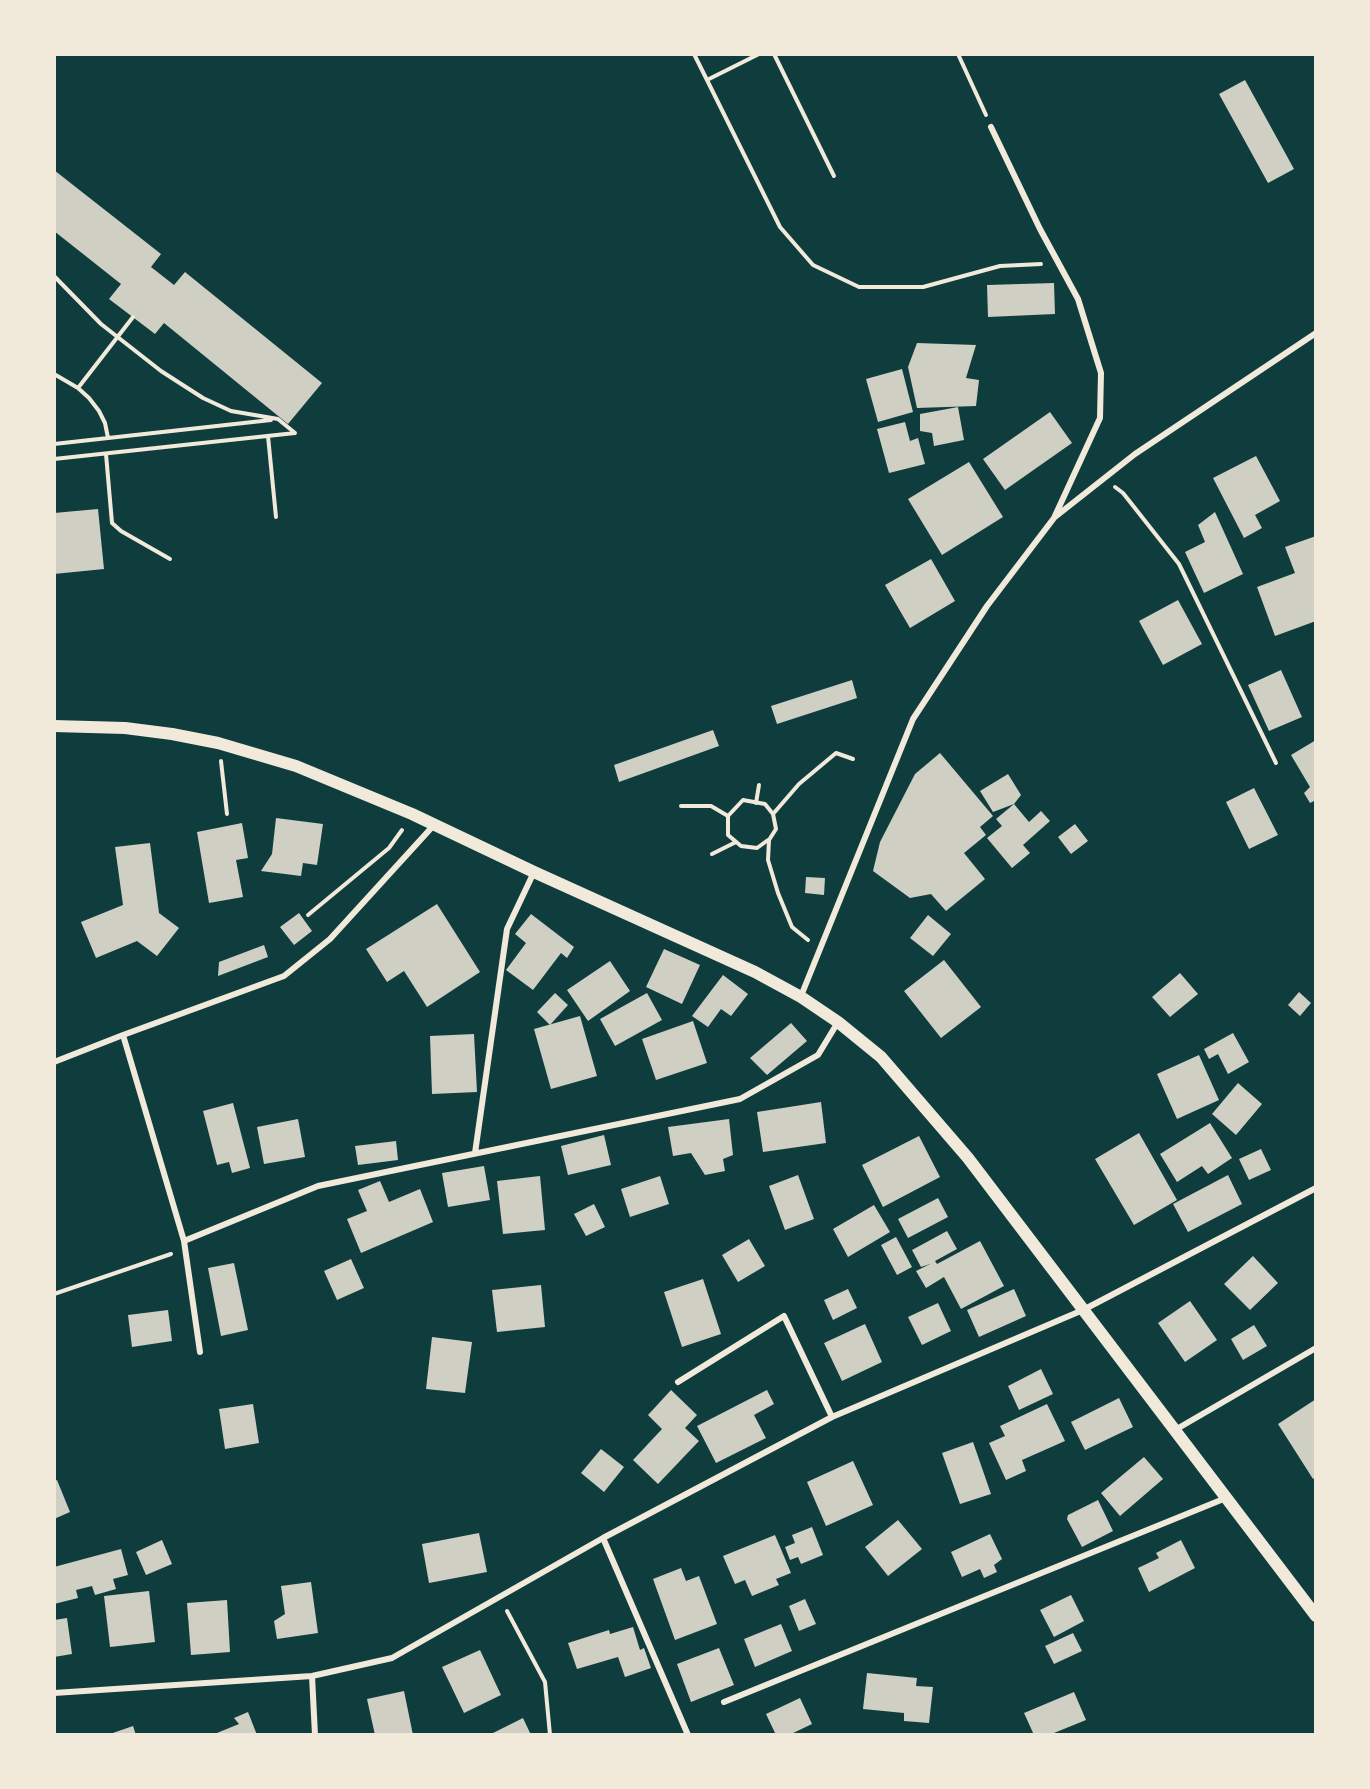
<!DOCTYPE html>
<html>
<head>
<meta charset="utf-8">
<style>
  body { margin:0 }
  #map { position:relative; width:1370px; height:1789px; overflow:hidden; background:#0f3d3e; font-family:"Work Sans",sans-serif }
  canvas { display:block }
  .frame { position:absolute; inset:0; border:56px solid #f1e9da; pointer-events:none }
</style>
</head>
<body>
<div id="map">
<canvas width="1370" height="1789"></canvas>
<div class="frame"></div>
</div>
<script>
const ctx = document.querySelector('canvas').getContext('2d');
ctx.lineJoin = 'round';
function paint(path, color) {
  ctx.fillStyle = color;
  ctx.fill(path, 'evenodd');
}
function poly(rows) {
  const path = new Path2D();
  for (const r of rows) {
    path.moveTo(r[0], r[1]);
    for (let i = 2; i < r.length; i += 2) path.lineTo(r[i], r[i + 1]);
  }
  return path;
}
function stroke(path, color, width, dash) {
  ctx.strokeStyle = color;
  ctx.lineWidth = width;
  ctx.lineCap = dash ? 'butt' : 'round';
  ctx.setLineDash(dash || []);
  ctx.stroke(path);
}
const building = poly([
  [1245,80,1294,169,1268,183,1219,94],
  [54,170,161,254,151,267,174,285,185,272,322,383,288,424,164,323,155,334,109,299,121,284,54,231],
  [1054,283,1055,314,988,317,987,285],
  [917,343,976,345,966,378,979,380,976,406,917,408,908,367],
  [902,369,913,412,878,422,866,379],
  [958,407,964,440,934,446,932,433,920,431,920,414],
  [1050,412,1072,443,1005,490,983,459],
  [905,422,910,441,918,438,925,464,889,473,877,429],
  [1256,456,1280,501,1255,515,1262,528,1244,538,1213,478],
  [969,462,1003,517,942,555,908,499],
  [98,509,104,569,54,574,54,513],
  [1215,512,1243,574,1204,593,1185,552,1205,542,1198,525],
  [1316,536,1316,621,1275,636,1257,587,1295,573,1285,547],
  [931,559,955,601,910,628,885,585],
  [1178,600,1202,644,1163,665,1139,621],
  [1281,670,1302,717,1269,731,1248,685],
  [852,680,857,698,777,724,771,706],
  [713,730,719,746,619,782,614,765],
  [1316,740,1316,800,1310,803,1304,793,1310,787,1291,755],
  [940,753,993,816,980,827,986,835,964,853,985,879,946,911,931,894,910,898,873,871,880,842,915,774],
  [1008,774,1021,795,1014,804,993,812,980,791],
  [1254,788,1278,835,1249,849,1226,802],
  [1014,804,1029,822,1041,811,1050,821,1023,845,1030,853,1012,868,987,838,1002,826,996,819],
  [276,818,323,824,317,865,303,863,301,876,261,871,272,854],
  [242,823,248,858,236,860,243,897,209,903,197,832],
  [1075,824,1088,841,1071,854,1058,837],
  [150,843,159,913,179,928,157,956,137,941,96,958,81,922,123,905,115,847],
  [806,877,825,878,824,895,805,893],
  [437,904,480,972,427,1007,404,971,387,982,366,949],
  [299,913,312,931,294,945,280,927],
  [531,914,574,947,567,958,561,953,533,990,506,970,526,943,515,934],
  [928,915,951,934,933,956,910,938],
  [264,945,268,957,218,976,219,962],
  [664,949,700,965,682,1004,646,987],
  [944,960,981,1007,941,1038,904,991],
  [610,961,630,991,588,1021,567,990],
  [1180,973,1198,994,1170,1017,1152,997],
  [723,975,748,994,731,1016,721,1009,708,1027,692,1016],
  [1299,992,1311,1003,1300,1016,1288,1005],
  [555,993,568,1005,550,1025,537,1012],
  [647,993,662,1020,615,1046,600,1019],
  [580,1016,597,1076,551,1089,534,1029],
  [693,1021,707,1063,656,1080,642,1039],
  [791,1023,807,1041,767,1075,750,1058],
  [1233,1033,1249,1062,1228,1074,1218,1054,1209,1059,1204,1049],
  [474,1034,477,1092,432,1094,430,1036],
  [1199,1055,1219,1100,1177,1119,1157,1074],
  [1238,1083,1262,1104,1236,1135,1212,1114],
  [821,1102,826,1143,763,1152,757,1112],
  [233,1103,250,1168,232,1173,229,1162,217,1165,203,1111],
  [298,1119,305,1157,264,1164,257,1127],
  [729,1119,733,1155,723,1159,725,1171,705,1175,691,1153,673,1156,668,1127],
  [1210,1123,1232,1158,1208,1174,1202,1166,1177,1182,1160,1154],
  [1139,1133,1177,1200,1134,1225,1095,1159],
  [604,1135,611,1165,568,1175,561,1146],
  [919,1136,940,1177,883,1207,862,1165],
  [396,1141,398,1160,358,1165,355,1146],
  [1261,1149,1271,1170,1249,1180,1239,1159],
  [484,1166,490,1200,448,1207,442,1173],
  [798,1175,814,1219,785,1230,769,1186],
  [1228,1175,1242,1204,1188,1232,1173,1204],
  [540,1176,545,1230,503,1234,497,1181],
  [660,1176,669,1204,630,1217,621,1189],
  [380,1181,389,1202,420,1189,433,1222,361,1253,347,1219,367,1211,358,1190],
  [938,1198,948,1217,908,1238,898,1219],
  [594,1204,605,1227,586,1236,574,1214],
  [874,1205,890,1232,848,1257,833,1229],
  [947,1231,957,1249,935,1261,937,1264,980,1241,1004,1286,961,1309,944,1277,926,1288,916,1271,930,1264,921,1267,912,1250],
  [896,1237,912,1267,897,1275,881,1245],
  [749,1239,765,1266,738,1282,722,1255],
  [1253,1256,1278,1283,1250,1310,1224,1284],
  [351,1259,364,1288,337,1300,324,1271],
  [234,1263,248,1330,221,1336,208,1268],
  [703,1279,721,1334,682,1347,664,1292],
  [541,1285,545,1327,497,1332,492,1290],
  [848,1289,857,1308,833,1320,824,1300],
  [1014,1289,1026,1316,979,1337,967,1310],
  [1190,1301,1217,1340,1185,1362,1158,1323],
  [938,1303,951,1331,922,1345,908,1317],
  [168,1310,172,1341,132,1347,128,1315],
  [865,1324,882,1362,842,1381,824,1343],
  [1254,1325,1267,1346,1243,1360,1231,1339],
  [432,1337,472,1342,465,1393,426,1389],
  [1041,1369,1053,1394,1019,1410,1008,1386],
  [671,1390,697,1415,685,1428,699,1441,658,1484,633,1460,662,1429,648,1415],
  [767,1390,774,1404,754,1415,766,1438,716,1463,697,1426],
  [1119,1398,1133,1427,1085,1450,1071,1422],
  [1316,1399,1316,1477,1313,1479,1278,1424],
  [253,1404,259,1443,225,1449,219,1409],
  [1047,1404,1065,1441,1022,1460,1026,1471,1006,1480,989,1443,1005,1436,1000,1426],
  [973,1442,991,1494,960,1504,942,1453],
  [601,1449,624,1467,604,1492,581,1473],
  [1144,1457,1163,1479,1120,1516,1101,1493],
  [853,1461,873,1505,826,1526,807,1482],
  [57,1480,70,1512,54,1519,54,1481],
  [1098,1500,1113,1531,1082,1547,1067,1519,1068,1515],
  [898,1520,922,1549,888,1576,865,1547],
  [812,1527,823,1555,801,1564,798,1557,790,1560,785,1547,795,1543,792,1535],
  [479,1533,487,1572,429,1583,422,1544],
  [990,1534,1002,1559,994,1565,997,1572,984,1578,980,1569,962,1577,951,1552],
  [775,1535,791,1573,776,1579,779,1585,752,1596,745,1580,735,1584,723,1556],
  [162,1540,172,1564,146,1575,136,1552],
  [1181,1540,1195,1568,1149,1592,1138,1568,1159,1558,1156,1553],
  [121,1549,128,1575,113,1579,116,1589,95,1595,92,1586,76,1590,78,1598,54,1604,54,1567],
  [681,1568,686,1581,699,1576,717,1624,675,1640,653,1579],
  [311,1582,318,1633,277,1639,274,1621,285,1614,281,1586],
  [149,1591,155,1642,110,1647,104,1596],
  [1071,1595,1084,1621,1054,1637,1040,1610],
  [805,1599,816,1624,799,1631,789,1606],
  [227,1600,230,1652,191,1655,187,1603],
  [67,1618,72,1654,54,1657,54,1620],
  [781,1624,792,1651,755,1667,744,1639],
  [633,1627,640,1650,644,1648,651,1668,625,1677,618,1657,577,1669,568,1643,609,1630,610,1634],
  [1073,1633,1082,1651,1054,1664,1045,1646],
  [719,1648,734,1685,691,1702,677,1664],
  [480,1650,501,1695,464,1713,442,1667],
  [867,1673,917,1678,916,1686,933,1687,929,1723,904,1721,904,1713,863,1709],
  [404,1691,413,1735,375,1735,367,1699],
  [1074,1692,1086,1720,1049,1735,1034,1735,1024,1713],
  [800,1698,812,1724,789,1735,776,1735,766,1714],
  [248,1712,257,1735,212,1735,239,1724,234,1718],
  [523,1718,531,1735,489,1735],
  [133,1726,136,1735,107,1735]
]);
const path = poly([
  [694,54,707,80,759,54],
  [774,54,834,176],
  [958,54,986,115],
  [707,80,780,227,813,265,859,287,923,287,1000,266,1041,264],
  [54,276,101,324,161,371,203,398,231,411,278,419,295,433],
  [54,374,78,388,89,398,99,411,105,423,108,438],
  [78,388,133,317],
  [268,436,276,517],
  [54,444,271,420],
  [106,454,112,523,121,531,170,559],
  [54,459,295,433],
  [1115,487,1123,493,1179,564,1276,763],
  [221,761,227,814],
  [756,803,759,785],
  [681,806,711,806,728,816],
  [768,840,757,848,741,846,728,835,728,816,743,800,765,804,773,814],
  [712,854,736,842],
  [308,915,389,848,402,830],
  [808,940,792,927,778,893,768,860,769,840,776,829,773,814,799,784,836,753,853,759],
  [54,1294,171,1254],
  [507,1611,545,1682,550,1735]
]);
const minor = poly([
  [1055,517,1135,454,1316,333],
  [801,996,913,719,987,606,1054,518,1100,418,1101,373,1078,299,1040,229,991,127],
  [54,1062,123,1035],
  [475,1153,507,929,534,872],
  [184,1241,318,1186,740,1099,818,1055,838,1022],
  [200,1352,184,1241,123,1035,284,976,330,939,434,825],
  [678,1382,784,1316,832,1417],
  [1175,1430,1316,1348],
  [603,1538,688,1735],
  [312,1676,315,1735],
  [54,1693,312,1676,392,1658,603,1538,832,1417,1083,1310,1316,1188],
  [724,1702,1226,1498]
]);
const secondary = poly([
  [54,726,125,728,172,734,218,743,296,766,412,814,534,872,755,972,801,997,838,1022,881,1057,968,1158,1316,1616]
]);
paint(building, '#cfcfc3');
stroke(path, '#f1e9da', 4);
stroke(minor, '#f1e9da', 6);
stroke(secondary, '#f1e9da', 12);
</script>
</body>
</html>
